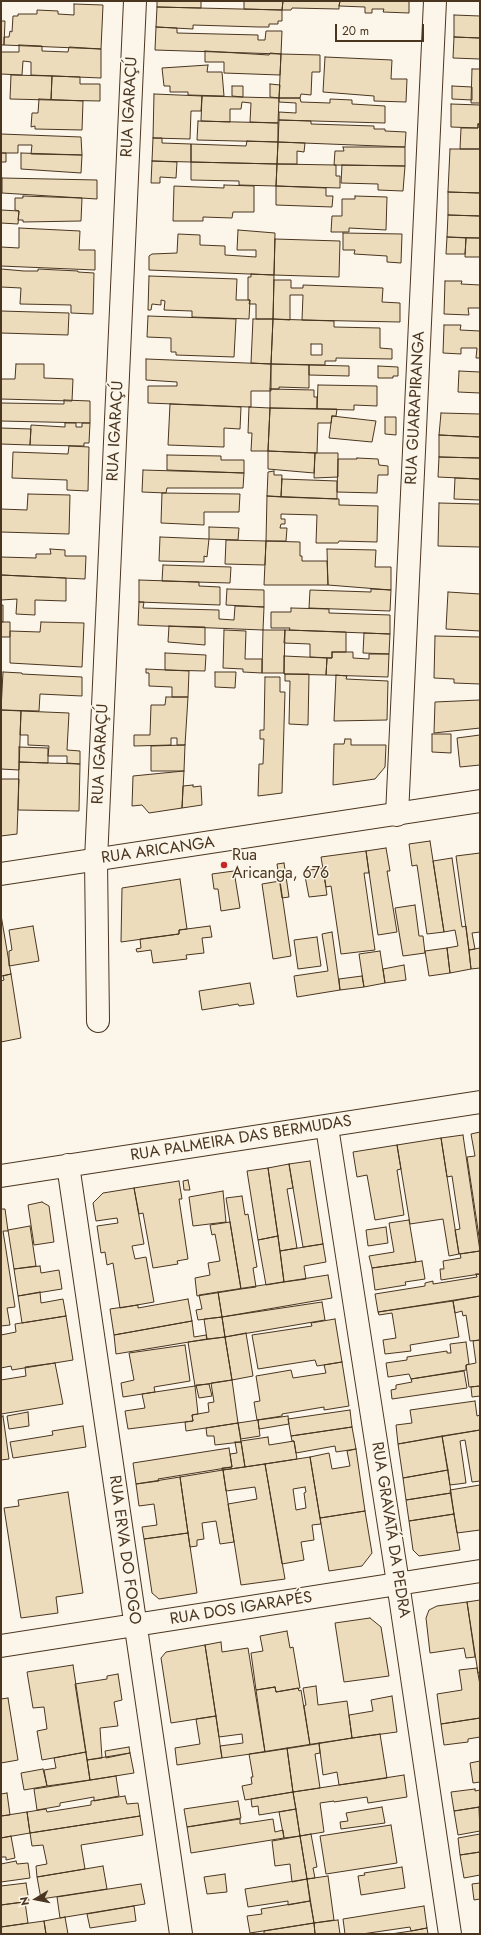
<!DOCTYPE html>
<html>
<head>
<meta charset="utf-8">
<style>
  body { margin:0 }
  #map { position:relative; width:481px; height:1935px; overflow:hidden; background:#fbf6e9; font-family:Jost,sans-serif }
  canvas { display:block }
  .frame { position:absolute; inset:0; border:2px solid #4a3520; pointer-events:none }
  .north { position:absolute; left:16px; top:1879px; width:40px; height:40px; -webkit-text-stroke:3px #fbf6e9; paint-order:stroke; rotate:260deg; font-size:11px; font-weight:700; line-height:16px; text-align:center; color:#4a3520 }
  .north::after { content:''; display:block; margin:auto; width:14px; height:18px; background:#4a3520; clip-path:polygon(50% 0,100% 100%,50% 72%,0 100%) }
  .scale { position:absolute; left:335px; top:24px; width:89px; height:18px; box-sizing:border-box; border:2px solid #4a3520; border-top:0; padding-left:5px; font-size:12px; line-height:14px; white-space:nowrap; color:#4a3520; -webkit-text-stroke:3px #fbf6e9; paint-order:stroke }
</style>
</head>
<body>
<div id="map">
<canvas width="481" height="1935"></canvas>
<div class="frame"></div>
<div class="north">N</div>
<div class="scale">20 m</div>
</div>
<script>
const ctx = document.querySelector('canvas').getContext('2d');
ctx.lineJoin = 'round';
function paint(path, color) {
  ctx.fillStyle = color;
  ctx.fill(path, 'evenodd');
}
function poly(rows) {
  const path = new Path2D();
  for (const r of rows) {
    path.moveTo(r[0], r[1]);
    for (let i = 2; i < r.length; i += 2) path.lineTo(r[i], r[i + 1]);
  }
  return path;
}
function stroke(path, color, width, dash) {
  ctx.strokeStyle = color;
  ctx.lineWidth = width;
  ctx.lineCap = dash ? 'butt' : 'round';
  ctx.setLineDash(dash || []);
  ctx.stroke(path);
}
function label(font, color, halo, rows, align = 'center') {
  ctx.font = font + ' Jost,sans-serif';
  ctx.lineWidth = 3;
  ctx.setLineDash([]);
  ctx.textBaseline = 'middle';
  ctx.strokeStyle = halo;
  ctx.fillStyle = color;
  for (const [text, x, y, turn = 0] of rows) {
    ctx.save();
    ctx.translate(x, y);
    ctx.rotate((+turn || 0) * Math.PI / 180);
    ctx.textAlign = isNaN(turn) ? turn : align;
    if (halo) ctx.strokeText(text, 0, 0);
    ctx.fillText(text, 0, 0);
    ctx.restore();
  }
}
const building = poly([
  [157,1,201,1,201,8,157,7,157,1],
  [244,1,283,1,282,10,244,9,244,1],
  [283,1,340,1,339,6,339,9,292,8,291,10,282,10,283,1],
  [340,1,409,1,409,13,383,12,384,9,372,9,372,13,365,13,365,7,339,6,340,1],
  [74,4,103,5,101,49,4,45,4,37,9,37,10,31,12,32,13,16,18,16,18,14,37,14,37,10,58,11,58,14,74,15,74,4],
  [157,7,282,10,282,21,278,21,278,24,269,24,269,27,259,27,193,25,193,29,156,27,157,7],
  [454,15,480,16,480,38,454,37,454,15],
  [1,21,5,21,4,45,1,45,1,21],
  [156,27,177,28,177,33,258,35,258,40,265,40,266,31,282,31,281,54,155,50,156,27],
  [454,37,480,38,480,59,453,58,454,37],
  [19,45,42,46,42,51,68,52,69,47,101,49,101,78,31,75,31,62,23,61,22,75,1,74,1,52,19,52,19,45],
  [205,51,269,55,270,53,281,54,280,75,224,73,224,62,205,62,205,51],
  [281,54,320,55,320,72,312,72,311,95,301,94,300,98,279,98,281,54],
  [325,57,392,60,391,79,407,79,406,102,374,101,374,96,323,92,325,57],
  [208,65,207,72,222,72,224,96,188,95,188,92,170,92,170,86,164,86,162,68,208,65],
  [472,69,480,69,480,103,471,103,472,69],
  [11,75,52,76,51,100,10,99,11,75],
  [52,76,80,77,80,84,100,84,100,101,51,100,52,76],
  [270,84,280,85,279,98,270,97,270,84],
  [232,86,243,86,243,97,232,96,232,86],
  [452,86,472,87,472,100,452,99,452,86],
  [154,94,202,96,201,111,191,111,190,139,153,138,154,94],
  [202,96,279,98,278,123,250,122,251,103,242,102,241,109,230,109,230,122,201,121,202,96],
  [279,98,300,98,301,102,330,103,330,99,352,100,352,104,385,106,385,123,279,120,279,112,296,113,296,103,279,102,279,98],
  [39,99,83,101,82,130,35,129,35,126,31,127,32,113,38,113,39,99],
  [451,104,480,105,480,124,478,124,478,128,451,127,451,104],
  [279,120,311,121,311,124,374,126,374,129,385,129,385,131,406,132,405,147,278,142,279,120],
  [198,121,278,123,278,142,197,140,198,121],
  [478,124,480,124,480,149,460,149,461,128,478,128,478,124],
  [1,134,81,137,82,155,31,154,32,145,18,145,18,153,1,153,1,134],
  [153,138,162,138,162,143,191,144,191,162,152,161,153,138],
  [247,141,278,142,277,164,191,162,191,144,246,146,247,141],
  [278,142,305,143,304,152,297,151,297,164,277,164,278,142],
  [343,147,405,147,405,166,334,165,335,151,344,151,343,147],
  [450,149,480,149,480,193,448,192,450,149],
  [1,153,6,153,6,162,1,162,1,153],
  [21,153,82,155,81,173,21,169,21,153],
  [152,161,177,162,176,178,160,177,160,183,151,183,152,161],
  [191,162,277,164,276,186,239,185,239,181,191,180,191,162],
  [277,164,336,165,336,176,340,176,340,188,276,186,277,164],
  [342,165,405,166,403,191,378,190,378,184,341,183,342,165],
  [2,178,97,180,97,199,2,193,2,178],
  [224,185,254,186,254,212,233,212,232,218,203,217,203,221,173,221,174,186,224,188,224,185],
  [276,186,326,188,326,196,333,196,332,207,276,205,276,186],
  [448,192,480,193,480,216,448,215,448,192],
  [23,196,82,198,81,221,23,222,23,220,18,220,19,211,15,210,15,198,23,198,23,196],
  [355,196,387,197,386,230,349,228,349,232,331,232,332,216,342,216,342,199,355,199,355,196],
  [1,210,19,211,18,224,1,223,1,210],
  [448,215,480,216,480,238,447,237,448,215],
  [19,228,80,231,79,250,95,250,95,270,1,266,1,247,19,248,19,228],
  [238,230,275,233,274,275,149,270,149,256,152,254,177,253,178,234,200,235,200,245,225,246,225,255,256,257,256,250,237,250,238,230],
  [343,233,402,234,401,263,387,262,387,256,354,254,355,250,343,250,343,233],
  [447,237,466,238,465,254,446,254,447,237],
  [466,238,480,238,480,257,465,257,466,238],
  [275,239,340,241,339,277,274,275,275,239],
  [1,269,24,271,38,271,38,269,78,271,78,272,94,273,93,314,71,313,71,305,20,304,21,288,1,287,1,269],
  [251,274,274,275,273,319,256,319,256,304,249,304,250,300,248,300,248,277,251,277,251,274],
  [149,276,237,279,236,300,250,300,249,319,192,317,192,311,164,310,165,301,161,300,161,305,152,304,151,310,148,310,149,276],
  [274,280,291,280,291,288,303,288,303,285,383,288,382,302,400,303,400,322,302,320,303,295,290,295,290,320,273,319,274,280],
  [445,281,462,281,461,284,480,285,480,308,468,308,469,315,444,314,445,281],
  [1,311,69,313,68,335,1,333,1,311],
  [148,316,236,319,234,357,176,355,176,352,171,352,171,338,147,337,148,316],
  [253,319,273,319,271,364,251,363,253,319],
  [273,319,334,321,334,327,380,328,380,348,392,349,392,359,336,358,336,361,325,361,325,365,271,364,273,319],
  [311,344,322,344,322,355,311,355,311,344],
  [444,325,461,325,460,330,480,331,480,358,476,358,477,348,461,348,461,354,443,353,444,325],
  [146,359,271,364,271,391,251,391,251,407,249,407,148,403,148,386,177,386,177,382,146,380,146,359],
  [16,364,44,364,44,378,73,379,72,401,1,399,1,379,15,379,16,364],
  [271,364,309,365,309,388,279,387,279,389,270,389,271,364],
  [309,365,349,366,349,376,309,375,309,365],
  [378,366,398,367,398,376,393,376,393,378,378,378,378,366],
  [459,371,480,372,480,393,458,392,459,371],
  [318,385,377,386,377,406,354,405,354,410,317,409,318,385],
  [270,389,314,390,314,397,317,397,317,409,270,408,270,389],
  [64,400,90,401,90,423,1,421,1,403,64,404,64,400],
  [170,404,241,407,240,429,224,428,224,447,168,445,170,404],
  [249,407,270,408,268,451,251,451,252,433,248,433,249,407],
  [270,408,337,409,336,416,332,416,331,423,318,423,317,453,268,451,270,408],
  [441,413,480,414,480,437,439,435,441,413],
  [332,416,376,421,372,442,329,438,332,416],
  [385,417,396,417,396,435,385,434,385,417],
  [65,423,76,423,76,427,82,427,82,423,90,423,89,443,84,443,84,446,30,445,31,425,65,427,65,423],
  [1,428,31,429,30,445,1,444,1,428],
  [439,435,480,437,480,458,439,457,439,435],
  [69,446,89,447,88,491,67,490,67,480,12,478,13,452,68,454,69,446],
  [268,451,315,453,314,473,268,469,268,451],
  [315,453,338,453,338,477,314,478,315,453],
  [167,455,221,456,221,460,244,460,244,473,167,470,167,455],
  [439,457,480,458,480,479,438,477,439,457],
  [357,458,378,459,379,465,388,466,388,475,378,475,377,493,337,492,338,459,357,459,357,458],
  [143,470,244,473,243,488,167,488,166,493,142,492,143,470],
  [274,471,274,475,282,475,281,497,267,496,268,472,274,471],
  [455,478,480,479,480,500,454,499,455,478],
  [282,479,337,481,337,499,281,497,282,479],
  [162,493,240,494,239,512,204,512,204,525,161,523,162,493],
  [28,494,70,495,69,534,1,532,1,509,27,510,28,494],
  [267,496,339,499,339,505,378,506,377,542,339,541,338,543,316,543,317,515,281,514,281,519,285,519,285,524,281,524,280,528,287,528,286,541,266,541,267,496],
  [439,503,480,504,480,547,438,546,439,503],
  [209,527,239,528,238,540,209,539,209,527],
  [160,537,209,539,207,557,204,556,204,562,159,561,160,537],
  [226,540,266,541,265,565,225,564,226,540],
  [266,541,300,542,300,556,302,556,302,561,327,561,328,585,264,585,266,541],
  [50,549,65,550,65,556,86,556,85,579,1,575,1,557,36,558,36,554,51,554,50,549],
  [327,549,376,550,375,567,391,567,391,590,328,585,327,549],
  [163,565,231,567,230,583,162,581,163,565],
  [1,575,66,578,66,601,35,600,35,615,16,614,17,599,1,600,1,575],
  [139,580,199,582,199,586,220,587,220,605,139,602,139,580],
  [227,589,264,590,264,607,226,605,227,589],
  [371,589,391,590,390,611,309,608,310,590,371,592,371,589],
  [448,592,480,594,480,631,446,629,448,592],
  [139,602,144,602,143,608,219,610,219,619,234,620,235,606,264,607,263,630,138,625,139,602],
  [1,605,3,605,3,622,1,622,1,605],
  [291,608,329,609,329,613,390,615,390,634,289,630,290,628,271,628,271,612,291,612,291,608],
  [1,622,10,622,10,637,1,637,1,622],
  [41,622,84,623,82,667,10,663,10,631,40,632,41,622],
  [169,626,205,627,205,645,168,642,169,626],
  [224,630,246,631,245,659,262,659,262,673,243,672,243,669,223,668,224,630],
  [263,630,285,630,284,673,262,673,263,630],
  [285,630,346,632,346,652,332,652,332,658,310,657,310,644,284,643,285,630],
  [364,633,390,634,389,654,363,653,364,633],
  [435,636,480,637,480,684,454,683,454,679,434,678,435,636],
  [332,652,353,652,353,658,369,659,369,654,389,654,388,677,326,675,327,658,332,658,332,652],
  [165,653,206,655,205,671,165,670,165,653],
  [284,656,327,658,326,675,284,674,284,656],
  [146,669,189,671,188,697,172,697,172,687,149,686,149,673,146,673,146,669],
  [3,672,22,673,22,674,82,677,82,696,40,694,39,711,1,710,3,672],
  [215,672,236,672,235,688,215,687,215,672],
  [285,674,309,674,308,725,289,724,290,681,285,681,285,674],
  [336,675,347,676,346,679,388,681,387,720,334,721,336,675],
  [265,677,280,677,280,692,285,692,282,793,258,796,259,764,263,764,264,739,260,739,260,730,264,730,265,677],
  [166,697,188,697,185,745,177,745,177,738,171,738,171,745,134,746,134,735,150,735,151,705,165,705,166,697],
  [480,700,480,728,434,733,435,702,480,700],
  [1,710,21,711,19,770,1,769,1,710],
  [21,711,69,713,67,750,80,751,80,764,67,763,67,756,48,756,49,746,28,745,28,735,20,735,21,711],
  [432,734,451,734,451,753,432,752,432,734],
  [480,735,480,765,460,767,457,738,480,735],
  [345,739,351,739,351,745,386,745,385,767,375,779,333,785,334,744,344,744,345,739],
  [185,745,184,771,151,771,151,746,185,745],
  [19,747,48,748,48,763,19,762,19,747],
  [19,762,80,764,79,811,18,810,19,762],
  [184,771,182,808,149,813,142,805,132,806,133,776,184,771],
  [1,779,19,779,17,834,1,836,1,779],
  [193,785,193,787,201,786,202,805,182,808,183,786,193,785],
  [430,841,444,932,427,934,417,865,412,866,409,844,430,841],
  [386,848,390,871,387,871,397,932,378,935,366,851,386,848],
  [366,851,369,873,364,873,375,950,341,954,331,886,326,887,321,857,366,851],
  [480,853,480,932,472,933,475,949,469,950,456,856,480,853],
  [452,858,462,927,466,926,471,969,450,973,447,948,458,946,455,930,444,932,433,861,452,858],
  [284,863,289,897,282,898,277,864,284,863],
  [323,868,327,895,309,897,304,871,323,868],
  [234,871,240,908,221,911,218,889,214,889,212,874,234,871],
  [180,879,187,929,179,930,179,934,121,942,122,888,180,879],
  [280,881,291,956,273,959,262,884,280,881],
  [415,905,419,936,423,936,425,953,403,956,395,908,415,905],
  [1,915,11,974,1,976,1,915],
  [33,926,39,961,9,966,9,951,12,950,9,930,33,926],
  [210,926,212,937,202,938,204,953,186,955,187,959,153,963,151,950,137,952,136,949,141,948,140,939,179,934,179,930,210,926],
  [332,932,340,990,297,997,294,976,328,971,322,934,332,932],
  [317,937,321,966,298,969,294,940,317,937],
  [447,948,450,973,429,976,425,951,447,948],
  [480,948,480,968,471,969,469,950,480,948],
  [380,951,385,983,364,987,359,954,380,951],
  [404,965,406,980,385,983,383,969,404,965],
  [11,974,21,1038,1,1042,1,981,4,980,3,976,11,974],
  [362,976,364,987,340,990,339,979,362,976],
  [250,983,254,1004,239,1006,238,1004,202,1010,199,991,250,983],
  [480,1132,480,1243,467,1157,475,1156,471,1134,480,1132],
  [463,1135,480,1251,459,1254,455,1230,460,1229,452,1176,447,1177,441,1138,463,1135],
  [441,1138,459,1254,449,1256,443,1219,410,1224,397,1145,441,1138],
  [397,1145,401,1169,397,1170,404,1215,375,1220,367,1175,357,1177,353,1152,397,1145],
  [310,1161,323,1244,303,1247,289,1164,310,1161],
  [289,1164,293,1188,287,1189,297,1248,280,1251,268,1168,289,1164],
  [268,1168,278,1236,258,1240,247,1171,268,1168],
  [188,1180,190,1190,184,1190,183,1181,188,1180],
  [179,1181,182,1199,179,1199,188,1259,177,1261,178,1264,153,1268,143,1213,139,1214,134,1188,179,1181],
  [134,1188,144,1244,132,1246,135,1259,146,1257,154,1302,120,1308,113,1263,107,1265,105,1252,101,1253,97,1226,118,1223,117,1218,96,1221,93,1203,103,1193,134,1188],
  [223,1191,226,1222,193,1226,189,1197,223,1191],
  [242,1196,245,1215,248,1214,257,1267,253,1268,256,1287,241,1289,226,1198,242,1196],
  [42,1202,49,1206,54,1242,34,1245,28,1205,42,1202],
  [1,1209,5,1209,8,1231,3,1231,15,1307,7,1308,10,1325,1,1326,1,1209],
  [409,1220,416,1262,372,1268,369,1256,394,1252,389,1223,409,1220],
  [230,1222,241,1289,197,1296,195,1278,210,1275,208,1263,220,1261,215,1234,212,1235,210,1225,230,1222],
  [30,1226,36,1266,14,1269,8,1230,30,1226],
  [386,1227,388,1243,368,1246,366,1230,386,1227],
  [278,1236,284,1282,266,1285,258,1240,278,1236],
  [323,1244,326,1262,304,1266,306,1279,284,1282,280,1251,323,1244],
  [480,1251,480,1274,441,1280,440,1269,444,1269,443,1261,461,1258,460,1254,480,1251],
  [422,1261,425,1279,405,1282,406,1285,375,1290,372,1268,422,1261],
  [40,1266,41,1273,59,1270,62,1289,18,1296,14,1269,40,1266],
  [476,1274,480,1274,480,1296,378,1312,375,1294,425,1286,425,1283,433,1281,433,1284,477,1277,476,1274],
  [328,1275,332,1298,222,1317,218,1292,328,1275],
  [40,1292,41,1303,63,1299,66,1316,22,1323,18,1296,40,1292],
  [218,1292,222,1317,198,1320,196,1310,202,1309,199,1295,218,1292],
  [480,1296,480,1340,470,1341,466,1315,463,1316,462,1311,455,1313,453,1301,480,1296],
  [188,1299,192,1321,114,1335,110,1309,138,1305,138,1308,188,1299],
  [453,1301,459,1337,410,1345,411,1351,385,1354,383,1340,396,1338,392,1313,379,1315,378,1312,453,1301],
  [322,1302,325,1320,225,1337,222,1317,322,1302],
  [66,1316,73,1360,12,1370,11,1366,1,1368,1,1335,16,1332,15,1324,66,1316],
  [222,1317,225,1337,207,1339,204,1319,222,1317],
  [335,1319,342,1362,317,1366,315,1360,258,1369,252,1335,312,1326,311,1323,335,1319],
  [192,1321,194,1337,206,1335,207,1339,116,1354,114,1335,192,1321],
  [246,1333,253,1376,232,1380,225,1337,246,1333],
  [225,1337,232,1380,195,1386,188,1342,225,1337],
  [480,1340,480,1386,469,1387,466,1365,476,1363,473,1341,480,1340],
  [466,1342,469,1364,466,1365,466,1370,411,1379,409,1374,388,1377,386,1363,407,1360,407,1357,447,1351,447,1353,451,1353,450,1344,466,1342],
  [185,1345,190,1381,154,1387,155,1392,123,1397,121,1383,134,1380,129,1353,185,1345],
  [342,1362,349,1406,324,1410,324,1407,282,1414,282,1416,257,1420,254,1402,260,1401,256,1376,291,1370,293,1378,326,1373,324,1365,342,1362],
  [55,1363,63,1404,1,1414,1,1380,26,1376,25,1367,55,1363],
  [464,1371,467,1388,392,1399,391,1390,396,1389,396,1385,412,1382,411,1379,464,1371],
  [232,1380,238,1423,186,1431,185,1422,193,1421,192,1415,209,1412,208,1403,214,1402,211,1383,232,1380],
  [209,1384,212,1396,199,1398,196,1385,209,1384],
  [195,1386,198,1414,192,1415,193,1421,128,1429,125,1411,145,1408,142,1394,195,1386],
  [480,1386,480,1396,472,1397,471,1387,480,1386],
  [475,1401,477,1416,480,1415,480,1430,398,1444,396,1425,412,1423,410,1410,475,1401],
  [350,1410,352,1427,291,1436,288,1419,350,1410],
  [28,1412,29,1426,9,1429,7,1416,28,1412],
  [3,1416,9,1459,1,1460,1,1417,3,1416],
  [288,1416,289,1424,259,1429,258,1420,288,1416],
  [258,1420,260,1436,241,1439,238,1423,258,1420],
  [238,1423,241,1442,215,1445,214,1436,207,1436,206,1428,238,1423],
  [83,1426,86,1447,13,1458,10,1442,53,1435,52,1431,83,1426],
  [352,1427,356,1449,336,1452,335,1446,296,1453,294,1441,292,1441,291,1436,352,1427],
  [480,1430,480,1481,472,1482,465,1440,460,1441,466,1483,450,1485,442,1436,480,1430],
  [442,1436,448,1470,403,1478,398,1444,442,1436],
  [268,1437,269,1445,294,1441,297,1459,245,1467,241,1441,268,1437],
  [235,1442,241,1442,245,1467,222,1470,222,1468,232,1467,230,1454,237,1453,235,1442],
  [229,1448,232,1467,158,1479,159,1481,136,1484,133,1463,229,1448],
  [356,1449,365,1511,320,1518,310,1457,329,1453,332,1469,350,1466,347,1451,356,1449],
  [310,1457,321,1524,312,1525,314,1540,301,1542,304,1560,282,1564,265,1464,310,1457],
  [305,1487,306,1492,304,1493,306,1508,296,1510,293,1489,305,1487],
  [265,1464,285,1579,241,1585,228,1504,257,1499,255,1487,226,1491,223,1470,265,1464],
  [223,1470,234,1542,220,1544,216,1521,202,1523,204,1539,197,1540,197,1546,190,1547,180,1477,223,1470],
  [448,1470,451,1493,406,1500,403,1478,448,1470],
  [180,1477,188,1533,144,1539,142,1527,157,1525,154,1504,139,1506,136,1484,180,1477],
  [480,1485,480,1530,457,1533,450,1490,480,1485],
  [68,1492,83,1593,56,1597,58,1613,21,1618,4,1508,19,1506,18,1500,68,1492],
  [451,1493,454,1514,409,1521,406,1500,451,1493],
  [365,1511,372,1553,362,1566,329,1571,320,1518,365,1511],
  [454,1514,460,1550,419,1556,413,1550,409,1521,454,1514],
  [188,1533,197,1593,159,1599,152,1593,144,1539,188,1533],
  [480,1600,480,1673,478,1673,467,1602,480,1600],
  [467,1602,475,1657,466,1658,464,1648,430,1653,426,1618,429,1610,437,1606,467,1602],
  [370,1618,381,1627,389,1676,344,1682,335,1623,370,1618],
  [287,1631,290,1648,293,1647,300,1688,276,1692,275,1687,256,1690,251,1653,263,1651,260,1636,287,1631],
  [221,1642,222,1652,248,1648,265,1752,222,1758,220,1746,243,1743,242,1734,219,1737,205,1645,221,1642],
  [205,1645,216,1716,171,1723,161,1658,166,1652,205,1645],
  [73,1665,86,1752,42,1760,37,1731,47,1729,44,1707,33,1708,27,1672,73,1665],
  [477,1668,480,1685,480,1718,441,1724,437,1694,462,1690,459,1670,477,1668],
  [118,1674,122,1700,114,1702,118,1726,100,1728,102,1758,87,1760,75,1684,107,1679,107,1676,118,1674],
  [316,1686,318,1705,347,1701,352,1738,310,1745,304,1706,306,1705,303,1688,316,1686],
  [275,1687,276,1692,298,1688,299,1691,301,1690,310,1745,265,1752,256,1690,275,1687],
  [392,1696,397,1732,352,1738,349,1715,373,1711,371,1700,392,1696],
  [8,1698,18,1760,1,1763,1,1699,8,1698],
  [216,1716,222,1758,177,1765,175,1748,200,1744,196,1719,216,1716],
  [480,1718,480,1737,468,1739,468,1742,444,1745,441,1724,480,1718],
  [380,1734,387,1778,339,1785,337,1772,323,1775,319,1743,380,1734],
  [319,1743,320,1753,315,1754,320,1788,293,1792,287,1748,319,1743],
  [129,1747,130,1753,106,1758,105,1751,129,1747],
  [287,1748,293,1792,245,1800,242,1786,252,1784,251,1777,253,1777,249,1754,287,1748],
  [86,1752,90,1780,47,1786,44,1770,56,1768,54,1758,86,1752],
  [130,1753,134,1773,90,1780,87,1760,130,1753],
  [480,1761,480,1782,473,1783,470,1763,480,1761],
  [43,1769,47,1786,24,1790,21,1773,43,1769],
  [404,1775,407,1797,368,1803,367,1797,334,1802,334,1801,320,1803,324,1832,300,1836,293,1792,404,1775],
  [116,1776,119,1796,94,1801,94,1797,60,1803,60,1806,37,1810,34,1789,116,1776],
  [475,1789,475,1791,480,1790,480,1807,454,1811,451,1792,475,1789],
  [293,1792,296,1809,259,1815,258,1806,252,1807,251,1799,293,1792],
  [7,1793,10,1815,1,1816,1,1794,7,1793],
  [125,1796,127,1804,138,1803,140,1816,30,1833,27,1812,46,1809,47,1812,91,1805,91,1801,125,1796],
  [238,1801,241,1818,187,1827,184,1809,238,1801],
  [382,1807,385,1823,341,1829,340,1822,348,1821,346,1813,382,1807],
  [479,1807,480,1831,458,1835,454,1811,479,1807],
  [296,1809,300,1836,284,1838,279,1812,296,1809],
  [27,1812,30,1833,1,1838,1,1816,27,1812],
  [140,1816,143,1835,81,1845,85,1869,37,1877,36,1866,47,1864,43,1845,32,1846,30,1833,140,1816],
  [240,1819,240,1824,273,1819,275,1832,283,1830,284,1838,191,1853,187,1827,240,1819],
  [391,1825,397,1863,326,1874,320,1836,391,1825],
  [311,1834,317,1867,313,1868,315,1878,307,1879,300,1836,311,1834],
  [480,1834,480,1852,460,1855,458,1838,480,1834],
  [11,1836,15,1858,6,1860,6,1857,1,1857,1,1838,11,1836],
  [300,1836,307,1879,292,1882,290,1864,275,1866,272,1841,300,1836],
  [480,1852,480,1875,464,1878,460,1855,480,1852],
  [16,1861,17,1864,28,1863,30,1878,1,1882,1,1864,16,1861],
  [103,1866,107,1889,41,1899,37,1877,103,1866],
  [402,1867,405,1888,361,1895,358,1876,365,1875,364,1873,402,1867],
  [225,1874,227,1892,207,1894,204,1877,225,1874],
  [328,1876,334,1920,314,1923,307,1879,328,1876],
  [307,1879,310,1901,288,1905,288,1901,248,1907,245,1889,307,1879],
  [26,1883,29,1901,1,1905,1,1886,26,1883],
  [480,1883,480,1899,474,1900,472,1884,480,1883],
  [141,1884,145,1904,60,1918,57,1897,141,1884],
  [310,1901,314,1923,250,1933,247,1916,262,1914,261,1909,310,1901],
  [25,1902,28,1923,1,1927,1,1905,25,1902],
  [134,1906,136,1921,90,1928,87,1914,134,1906],
  [424,1906,427,1928,411,1931,410,1927,362,1934,345,1934,343,1919,424,1906],
  [65,1917,68,1934,46,1934,44,1921,65,1917],
  [338,1920,340,1934,315,1934,314,1923,338,1920],
  [44,1921,46,1934,1,1934,1,1927,44,1921],
  [314,1923,315,1934,264,1934,264,1931,314,1923],
  [427,1928,428,1934,391,1934,411,1931,427,1928]
]);
const street = poly([
  [397,815,435,1],
  [98,1021,96,860,135,1],
  [327,1127,398,1583,450,1934],
  [68,1165,181,1934],
  [1,1176,480,1102],
  [1,1646,480,1571]
]);
const secondary = poly([
  [1,874,480,801]
]);
const markers = [
  [224,865,4,"#c62828"]
];
const streetNames = [
  ["RUA IGARAÇÚ",130,107,-87],
  ["RUA GUARAPIRANGA",416,408,-87],
  ["RUA IGARAÇÚ",116,431,-87],
  ["RUA IGARAÇÚ",101,754,-87],
  ["RUA ARICANGA",158,851,-8],
  ["RUA PALMEIRA DAS BERMUDAS",241,1139,-9],
  ["RUA GRAVATÁ DA PEDRA",390,1530,81],
  ["RUA ERVA DO FOGO",124,1550,82],
  ["RUA DOS IGARAPÉS",241,1609,-9]
];
const poiNames = [
  ["Rua",232,856],
  ["Aricanga, 676",232,874]
];
paint(building, '#ecdcbc');
stroke(building, '#4a3520', 1);
stroke(street, '#4a3520', 24);
stroke(secondary, '#4a3520', 24);
stroke(street, '#fbf6e9', 22);
stroke(secondary, '#fbf6e9', 22);
for (const [x, y, r, color] of markers) {
  const dot = new Path2D();
  dot.arc(x, y, r, 0, 2 * Math.PI);
  ctx.fillStyle = color;
  ctx.fill(dot);
  stroke(dot, '#fbf6e9', 1.5);
}
label('16px', '#4a3520', '#fbf6e9', streetNames);
label('16px', '#4a3520', '#fbf6e9', poiNames, 'left');
</script>
</body>
</html>
